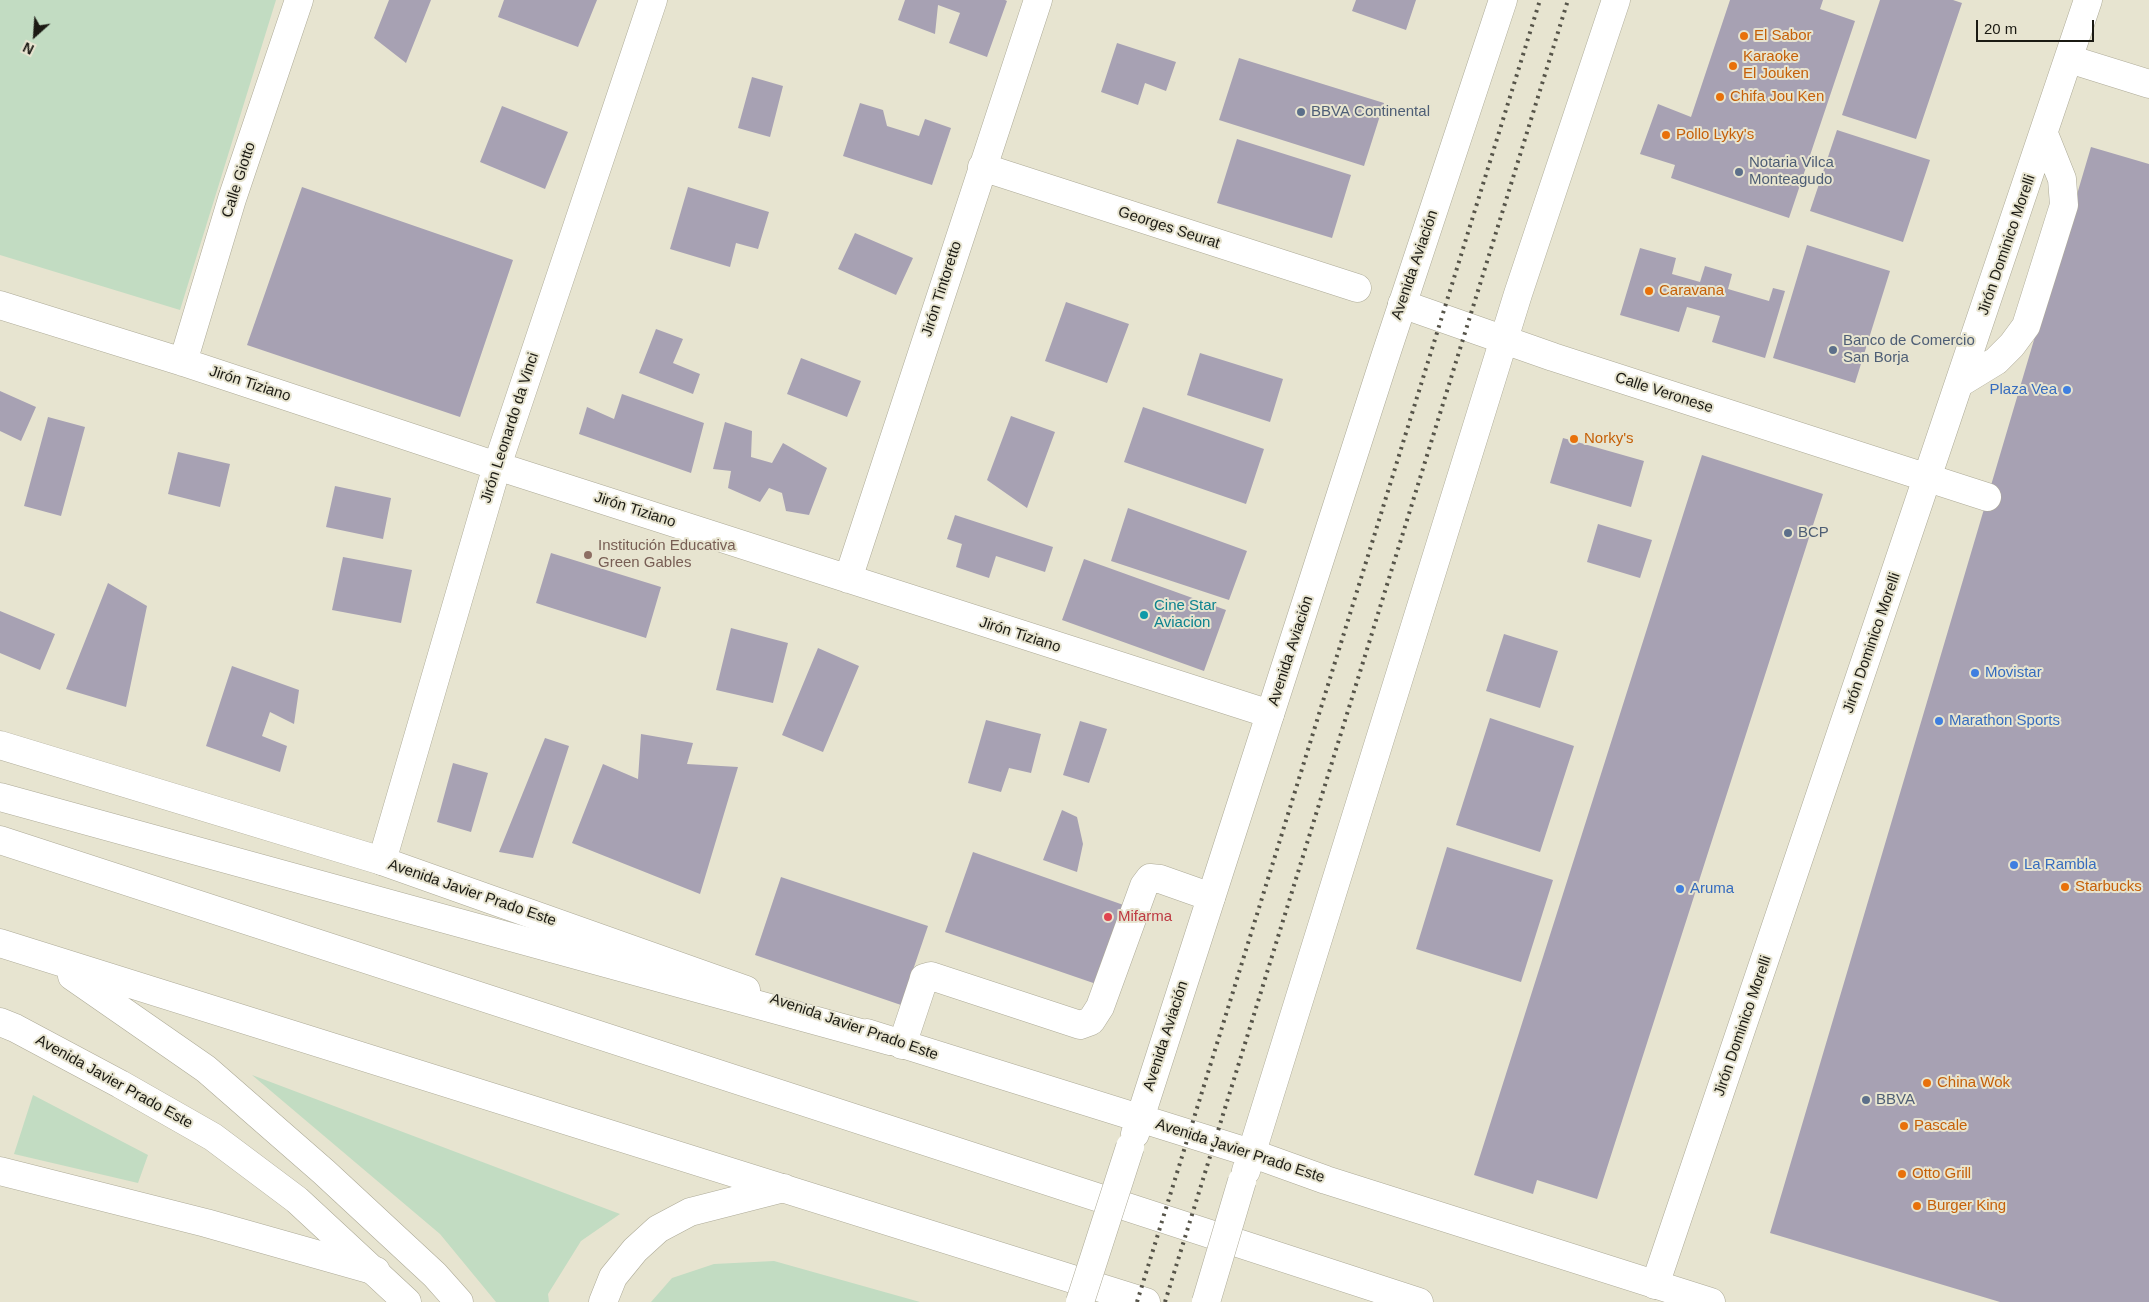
<!DOCTYPE html>
<html>
<head>
<meta charset="utf-8">
<style>
  body { margin:0 }
  #map { position:relative; width:2149px; height:1302px; overflow:hidden; background:#e7e4d0; font-family:Arial,sans-serif }
  canvas { display:block }
  .north { position:absolute; left:10px; top:10px; width:50px; height:50px; -webkit-text-stroke:4px #e7e4d0; paint-order:stroke; rotate:206deg; font-size:14px; font-weight:700; line-height:20px; text-align:center; color:#1b1a13 }
  .north::after { content:''; display:block; margin:auto; width:18px; height:22px; background:#1b1a13; clip-path:polygon(50% 0,100% 100%,50% 72%,0 100%) }
  .scale { position:absolute; left:1976px; top:20px; width:118px; height:22px; box-sizing:border-box; border:2px solid #1b1a13; border-top:0; padding-left:6px; font-size:15px; line-height:18px; white-space:nowrap; color:#1b1a13; -webkit-text-stroke:4px #e7e4d0; paint-order:stroke }
</style>
</head>
<body>
<div id="map">
<canvas width="2149" height="1302"></canvas>
<div class="north">N</div>
<div class="scale">20 m</div>
</div>
<script>
const ctx = document.querySelector('canvas').getContext('2d');
ctx.lineJoin = 'round';
function paint(path, color) {
  ctx.fillStyle = color;
  ctx.fill(path, 'evenodd');
}
function poly(rows) {
  const path = new Path2D();
  for (const r of rows) {
    path.moveTo(r[0], r[1]);
    for (let i = 2; i < r.length; i += 2) path.lineTo(r[i], r[i + 1]);
  }
  return path;
}
function stroke(path, color, width, dash) {
  ctx.strokeStyle = color;
  ctx.lineWidth = width;
  ctx.lineCap = dash ? 'butt' : 'round';
  ctx.setLineDash(dash || []);
  ctx.stroke(path);
}
function label(font, color, halo, rows, align = 'center') {
  ctx.font = font + ' Arial,sans-serif';
  ctx.lineWidth = 4;
  ctx.setLineDash([]);
  ctx.textBaseline = 'middle';
  ctx.strokeStyle = halo;
  ctx.fillStyle = color;
  for (const [text, x, y, turn = 0] of rows) {
    ctx.save();
    ctx.translate(x, y);
    ctx.rotate((+turn || 0) * Math.PI / 180);
    ctx.textAlign = isNaN(turn) ? turn : align;
    if (halo) ctx.strokeText(text, 0, 0);
    ctx.fillText(text, 0, 0);
    ctx.restore();
  }
}
const green = poly([
  [0,0,276,0,180,310,0,255],
  [252,1075,620,1214,581,1241,548,1294,549,1302,496,1302,440,1234],
  [33,1095,148,1155,138,1183,14,1154],
  [774,1261,920,1302,651,1302,672,1278,714,1264]
]);
const building = poly([
  [389,0,431,0,406,63,374,38],
  [504,0,597,0,578,47,498,17],
  [905,0,1005,0,1007,1,987,57,949,43,960,13,938,5,935,34,898,20],
  [1356,0,1416,0,1406,30,1352,11],
  [1730,0,1823,0,1820,9,1855,21,1789,218,1671,178,1675,165,1640,154,1658,104,1691,117],
  [1880,0,1953,0,1962,3,1916,139,1842,115],
  [1117,43,1176,62,1166,91,1145,83,1138,105,1101,92],
  [1239,58,1384,103,1364,166,1219,120],
  [752,77,783,86,770,137,738,128],
  [860,103,883,110,887,126,919,136,925,119,951,128,932,185,843,156],
  [502,106,568,132,545,189,480,162],
  [1837,130,1930,160,1903,242,1810,211],
  [1237,139,1351,175,1332,238,1217,203],
  [2091,147,2149,164,2149,1302,2000,1302,1770,1233],
  [302,187,513,260,460,417,247,345],
  [688,187,769,212,758,249,736,243,730,267,670,249],
  [855,233,913,258,896,295,838,269],
  [1807,245,1890,271,1855,383,1773,358],
  [1640,248,1676,258,1672,274,1700,282,1705,266,1732,274,1728,289,1769,301,1773,288,1785,291,1765,358,1712,342,1720,316,1687,307,1679,332,1620,315],
  [1066,302,1129,324,1107,383,1045,361],
  [656,329,683,339,673,363,700,374,693,394,639,373],
  [1200,353,1283,379,1270,422,1187,395],
  [801,358,861,381,847,417,787,394],
  [0,391,36,407,21,441,0,431],
  [622,394,704,423,691,473,579,434,587,407,614,419],
  [1143,407,1264,449,1246,504,1124,462],
  [1011,416,1055,432,1027,508,987,480],
  [48,417,85,427,61,516,24,506],
  [725,422,752,431,751,457,772,463,783,443,827,468,809,515,786,511,782,493,769,488,760,502,728,488,731,471,713,469],
  [1563,438,1644,461,1631,507,1550,483],
  [178,452,230,464,220,507,168,494],
  [1702,455,1823,494,1597,1199,1537,1180,1533,1194,1474,1175],
  [335,486,391,498,383,539,326,527],
  [1128,508,1247,551,1229,600,1111,561],
  [955,515,1053,547,1045,572,996,556,989,578,956,567,962,544,947,539],
  [1598,524,1652,540,1640,578,1587,562],
  [551,553,661,587,646,638,536,603],
  [343,557,412,570,401,623,332,610],
  [1084,559,1226,610,1204,671,1062,620],
  [108,583,147,606,126,707,66,689],
  [0,611,55,634,40,670,0,653],
  [731,628,788,643,773,703,716,690],
  [1504,634,1558,651,1540,708,1486,691],
  [818,648,859,666,823,752,782,735],
  [232,666,299,690,294,724,270,712,262,736,287,746,280,772,206,746],
  [1490,718,1574,746,1540,852,1456,825],
  [986,720,1041,734,1031,773,1009,768,1001,792,968,783],
  [1080,721,1107,729,1089,783,1063,775],
  [641,734,693,743,687,764,738,767,700,894,572,843,603,764,638,779],
  [545,738,569,746,533,858,499,852],
  [453,763,488,773,471,832,437,822],
  [1062,810,1077,817,1083,844,1077,872,1043,860],
  [1447,847,1553,880,1521,982,1416,949],
  [973,852,1132,908,1105,987,945,932],
  [781,877,928,926,901,1005,755,955]
]);
const minor = poly([
  [2069,59,2149,84],
  [982,167,1357,288],
  [1402,304,1553,357,1987,497],
  [0,305,183,362,497,466,1270,714],
  [183,362,232,199,299,0],
  [1960,383,1996,361,2012,345,2026,326,2064,205,2062,179,2044,134],
  [848,579,1038,0],
  [382,861,497,466,653,0],
  [902,1045,923,982,924,978,931,976,1080,1025,1091,1021,1100,1007,1144,886,1150,878,1160,879,1211,897],
  [0,1171,206,1223,376,1271],
  [1655,1285,2088,0]
]);
const major = poly([
  [0,745,382,861,746,990],
  [0,1022,15,1028,120,1084,213,1137,297,1200,407,1302],
  [867,1033,1251,1153,1326,1180,1711,1302],
  [1135,1134,1385,357,1503,0],
  [1246,1171,1518,294,1616,0]
]);
const highway = poly([
  [0,797,890,1041],
  [0,840,1419,1302],
  [0,943,1146,1302],
  [72,976,206,1069,324,1172,435,1275,459,1302],
  [603,1302,613,1277,635,1250,658,1229,690,1212,784,1188]
]);
const rail = poly([
  [1137,1302,1540,0],
  [1165,1302,1568,0]
]);
const majorBridge = poly([
  [1080,1302,1130,1147],
  [1206,1302,1242,1181]
]);
const markers = [
  [1744,36,5,"#e8710a"],
  [1733,66,5,"#e8710a"],
  [1720,97,5,"#e8710a"],
  [1301,112,5,"#5c6f8a"],
  [1666,135,5,"#e8710a"],
  [1739,172,5,"#5c6f8a"],
  [1649,291,5,"#e8710a"],
  [1833,350,5,"#5c6f8a"],
  [2067,390,5,"#3f7fe0"],
  [1574,439,5,"#e8710a"],
  [1788,533,5,"#5c6f8a"],
  [588,555,5,"#8d6e63"],
  [1144,615,5,"#0f9aa8"],
  [1975,673,5,"#3f7fe0"],
  [1939,721,5,"#3f7fe0"],
  [2014,865,5,"#3f7fe0"],
  [2065,887,5,"#e8710a"],
  [1680,889,5,"#3f7fe0"],
  [1108,917,5,"#e0444e"],
  [1927,1083,5,"#e8710a"],
  [1866,1100,5,"#5c6f8a"],
  [1904,1126,5,"#e8710a"],
  [1902,1174,5,"#e8710a"],
  [1917,1206,5,"#e8710a"]
];
const foodNames = [
  ["El Sabor",1754,36],
  ["Karaoke",1743,57],
  ["El Jouken",1743,74],
  ["Chifa Jou Ken",1730,97],
  ["Pollo Lyky's",1676,135],
  ["Caravana",1659,291],
  ["Norky's",1584,439],
  ["Starbucks",2075,887],
  ["China Wok",1937,1083],
  ["Pascale",1914,1126],
  ["Otto Grill",1912,1174],
  ["Burger King",1927,1206]
];
const serviceNames = [
  ["BBVA Continental",1311,112],
  ["Notaria Vilca",1749,163],
  ["Monteagudo",1749,180],
  ["Banco de Comercio",1843,341],
  ["San Borja",1843,358],
  ["BCP",1798,533],
  ["BBVA",1876,1100]
];
const streetNames = [
  ["Calle Giotto",239,180,-72],
  ["Georges Seurat",1169,228,18],
  ["Jirón Dominico Morelli",2007,245,-71],
  ["Avenida Aviación",1415,265,-71],
  ["Jirón Tintoretto",942,289,-72],
  ["Jirón Tiziano",250,384,18],
  ["Calle Veronese",1664,393,18],
  ["Jirón Leonardo da Vinci",510,428,-72],
  ["Jirón Tiziano",635,510,18],
  ["Jirón Tiziano",1020,635,18],
  ["Jirón Dominico Morelli",1872,643,-71],
  ["Avenida Aviación",1291,651,-72],
  ["Avenida Javier Prado Este",472,893,19],
  ["Jirón Dominico Morelli",1743,1026,-71],
  ["Avenida Javier Prado Este",854,1027,19],
  ["Avenida Aviación",1166,1036,-72],
  ["Avenida Javier Prado Este",114,1082,29],
  ["Avenida Javier Prado Este",1240,1151,18]
];
const shopNames = [
  ["Plaza Vea",2057,390,"right"],
  ["Movistar",1985,673],
  ["Marathon Sports",1949,721],
  ["La Rambla",2024,865],
  ["Aruma",1690,889]
];
const educationNames = [
  ["Institución Educativa",598,546],
  ["Green Gables",598,563]
];
const cultureNames = [
  ["Cine Star",1154,606],
  ["Aviacion",1154,623]
];
const healthNames = [
  ["Mifarma",1118,917]
];
paint(green, '#c2dcc2');
paint(building, '#a7a1b3');
stroke(minor, '#adaa97', 29);
stroke(major, '#adaa97', 29);
stroke(highway, '#adaa97', 29);
stroke(minor, '#fff', 28);
stroke(major, '#fff', 28);
stroke(highway, '#fff', 28);
stroke(rail, '#565449', 4, [2.5, 5]);
stroke(majorBridge, '#adaa97', 29, []);
stroke(majorBridge, '#fff', 28);
for (const [x, y, r, color] of markers) {
  const dot = new Path2D();
  dot.arc(x, y, r, 0, 2 * Math.PI);
  ctx.fillStyle = color;
  ctx.fill(dot);
  stroke(dot, '#e7e4d0', 2);
}
label('15px', '#c56008', '#e7e4d0', foodNames, 'left');
label('15px', '#4e5e75', '#e7e4d0', serviceNames, 'left');
label('15px', '#1b1a13', '#e7e4d0', streetNames);
label('15px', '#366cbe', '#e7e4d0', shopNames, 'left');
label('15px', '#785e54', '#e7e4d0', educationNames, 'left');
label('15px', '#0d838f', '#e7e4d0', cultureNames, 'left');
label('15px', '#be3a42', '#e7e4d0', healthNames, 'left');
</script>
</body>
</html>
